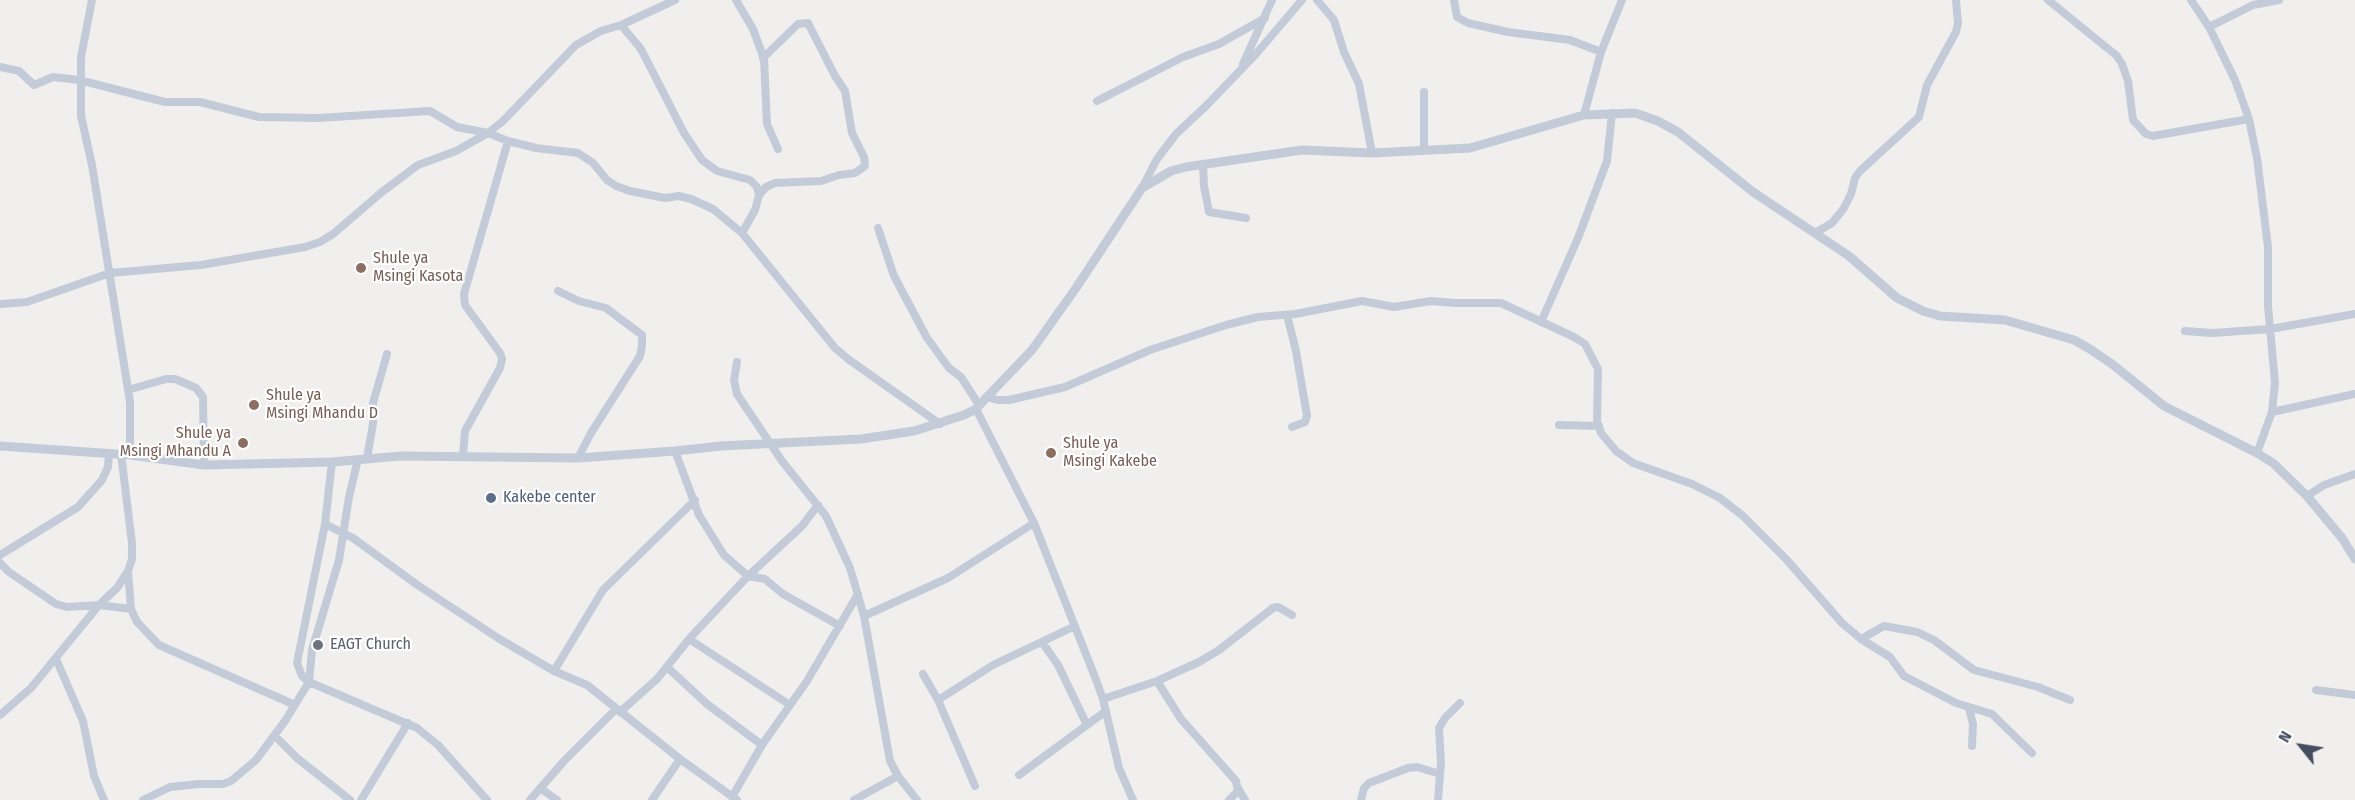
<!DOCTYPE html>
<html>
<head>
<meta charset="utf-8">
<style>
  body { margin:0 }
  #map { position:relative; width:2355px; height:800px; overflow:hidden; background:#f1efee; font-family:"Fira Sans Condensed",sans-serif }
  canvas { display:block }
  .north { position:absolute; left:2271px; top:716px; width:60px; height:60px; -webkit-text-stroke:4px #fff; paint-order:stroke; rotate:300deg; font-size:16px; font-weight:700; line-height:24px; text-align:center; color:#444e5e }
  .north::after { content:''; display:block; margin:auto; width:21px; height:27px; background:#444e5e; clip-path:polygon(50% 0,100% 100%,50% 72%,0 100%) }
</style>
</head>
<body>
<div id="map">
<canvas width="2355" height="800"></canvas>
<div class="north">N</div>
</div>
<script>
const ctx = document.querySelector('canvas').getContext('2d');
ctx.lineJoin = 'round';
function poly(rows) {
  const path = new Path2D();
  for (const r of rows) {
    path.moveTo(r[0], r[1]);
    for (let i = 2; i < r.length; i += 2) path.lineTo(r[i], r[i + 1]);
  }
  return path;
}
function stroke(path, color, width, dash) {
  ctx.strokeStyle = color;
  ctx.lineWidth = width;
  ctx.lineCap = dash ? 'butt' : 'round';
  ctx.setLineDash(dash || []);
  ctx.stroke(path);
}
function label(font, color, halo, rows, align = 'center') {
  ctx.font = font + ' "Fira Sans Condensed",sans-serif';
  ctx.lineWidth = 4.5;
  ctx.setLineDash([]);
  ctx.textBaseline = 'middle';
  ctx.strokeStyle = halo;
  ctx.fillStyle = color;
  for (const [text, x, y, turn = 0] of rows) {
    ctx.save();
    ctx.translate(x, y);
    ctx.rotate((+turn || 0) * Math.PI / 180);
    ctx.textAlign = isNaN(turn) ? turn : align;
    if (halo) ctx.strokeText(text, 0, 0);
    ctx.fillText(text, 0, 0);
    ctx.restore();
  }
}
const minor = poly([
  [92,0,81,57,81,116,92,165,130,402,130,455],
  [736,0,753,29,764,59,767,124,778,149],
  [1317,0,1334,20,1344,52,1359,84,1372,153],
  [1454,0,1457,17,1468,23,1508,32,1570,40,1601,52],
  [2048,0,2117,56,2122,64,2128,81,2133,120,2146,134,2153,136,2249,119],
  [2191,0,2209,27,2235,80,2249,119,2257,158,2268,247,2268,306,2275,383,2272,412,2257,453],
  [621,25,641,49,684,133,702,160,717,171,750,180,757,187,759,195,755,210,742,233],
  [2209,27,2253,5,2279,0],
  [1243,64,1272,0],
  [0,67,19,71,34,85,53,77,79,80,165,102,200,102,259,117,318,118,430,111,457,127,488,133,508,141,536,148,578,153,593,163,607,180,616,186,630,191,665,198,679,196,691,199,713,209,742,233,835,348,848,359,940,424],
  [1424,92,1424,149],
  [1097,101,1183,57,1219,44,1265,18],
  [1584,115,1601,52,1622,0],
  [1203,165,1204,186,1209,212,1246,218],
  [1142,188,1157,159,1176,134,1206,106,1256,54,1302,0],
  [759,195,766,187,775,183,821,181,839,175,855,173,865,166,864,157,852,133,845,91,835,76,808,23,798,24,763,58],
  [878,228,894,276,927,338,949,368,961,377,979,405],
  [1815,233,1832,223,1844,208,1851,194,1855,178,1860,171,1919,117,1927,85,1956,32,1958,23,1956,0],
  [558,291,579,301,606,308,642,335,642,346,640,356,591,433,578,458],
  [0,304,27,302,110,273,201,265,305,247,320,242,333,234,382,192,418,165,456,151,488,133,503,121,576,45,601,31,621,25,675,0],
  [1287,315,1296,351,1307,416,1305,422,1292,427],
  [1541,322,1578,238,1607,161,1612,113],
  [2185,331,2212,333,2270,329,2355,314],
  [737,362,734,380,737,394,782,461,826,516,850,568,864,616,890,761,898,776,917,800],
  [128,390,166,379,175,379,196,388,203,397,204,465],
  [987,397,998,400,1009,400,1065,387,1150,350,1226,325,1258,317,1295,314,1362,301,1394,307,1431,301,1455,303,1501,303,1574,337,1585,344,1598,369,1597,421,1601,433,1616,451,1633,463,1692,484,1720,498,1743,516,1786,559,1842,623,1861,639,1890,657,1904,676,1956,703,1992,714,2032,753],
  [976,409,1034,523,1095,677,1103,699,1119,768,1133,800],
  [2272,412,2355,394],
  [1559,425,1599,426],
  [675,451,699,515,724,555,748,576,765,579,783,594,840,626],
  [463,455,465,431,500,368,502,359,500,353,465,305,464,294,508,141],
  [367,458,373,424,373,403,387,354],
  [332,462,325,524,297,663,302,676,309,682,417,728,438,745,487,800],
  [2307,496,2324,485,2355,474],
  [325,524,353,538,416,584,498,638,554,671,587,685,680,759,737,800],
  [0,555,78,507,102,480,108,467,109,454],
  [0,563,9,572,56,604,67,607,99,605,131,609],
  [128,571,131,609,137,622,159,645,295,705],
  [864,616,948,578,1034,523],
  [689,639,790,705],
  [1861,639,1884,626,1917,632,1934,640,1974,670,2038,687,2070,700],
  [1042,642,1058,665,1087,725],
  [56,659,83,721,94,776,104,800],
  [667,667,707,704,762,745],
  [554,671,603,590,695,500],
  [923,674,938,700,975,786],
  [1157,681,1181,719,1236,781,1238,791,1229,800],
  [2316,690,2355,695],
  [1103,699,1157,681,1199,662,1219,650,1273,608,1278,607,1292,615],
  [938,700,993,665,1075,626],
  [1969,708,1973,724,1972,746],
  [620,712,657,679,689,639,748,576,802,526,818,505],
  [0,715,31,688,99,605,117,588,128,571,132,559,132,543,121,454],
  [275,736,297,758,350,800],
  [1019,775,1106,711],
  [540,788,557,800],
  [1238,788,1245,800],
  [732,797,762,745,807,681,858,594],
  [143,800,170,787,199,784,223,784,231,781,256,760,285,721,309,682,312,650,339,560,349,497,358,459],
  [361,800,408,723],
  [530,800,565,760,616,709],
  [652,800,680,759],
  [854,800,898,776],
  [1361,800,1364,788,1369,783,1408,768,1417,767,1440,774],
  [1438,800,1441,763,1439,728,1445,718,1460,703]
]);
const tertiary = poly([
  [0,446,130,455,204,465,332,462,401,456,578,458,675,451,721,446,861,439,914,431,964,415,976,409,987,397,1032,350,1076,288,1142,188,1171,171,1186,167,1302,150,1372,153,1470,148,1584,115,1635,113,1658,121,1678,132,1753,192,1849,256,1897,298,1923,311,1940,316,2005,320,2074,340,2090,349,2112,364,2164,406,2257,453,2273,463,2307,496,2342,538,2355,559]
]);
const markers = [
  [361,268,6,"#8d6e63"],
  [254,405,6,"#8d6e63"],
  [243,443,6,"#8d6e63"],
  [1051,453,6,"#8d6e63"],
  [491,498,6,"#5c6f8a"],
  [318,645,6,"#6b7280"]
];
const educationNames = [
  ["Shule ya",373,259],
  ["Msingi Kasota",373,277],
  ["Shule ya",266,396],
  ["Msingi Mhandu D",266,414],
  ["Shule ya",231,434,"right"],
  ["Msingi Mhandu A",231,452,"right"],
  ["Shule ya",1063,444],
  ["Msingi Kakebe",1063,462]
];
const serviceNames = [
  ["Kakebe center",503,498]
];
const worshipNames = [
  ["EAGT Church",330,645]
];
stroke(minor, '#c3cbd8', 8);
stroke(tertiary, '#c3cbd8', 9);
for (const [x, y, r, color] of markers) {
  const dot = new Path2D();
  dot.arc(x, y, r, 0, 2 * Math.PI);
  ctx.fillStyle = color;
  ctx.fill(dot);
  stroke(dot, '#fff', 2);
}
label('16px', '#785e54', '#fff', educationNames, 'left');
label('16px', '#4e5e75', '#fff', serviceNames, 'left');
label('16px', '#5b616d', '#fff', worshipNames, 'left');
</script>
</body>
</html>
